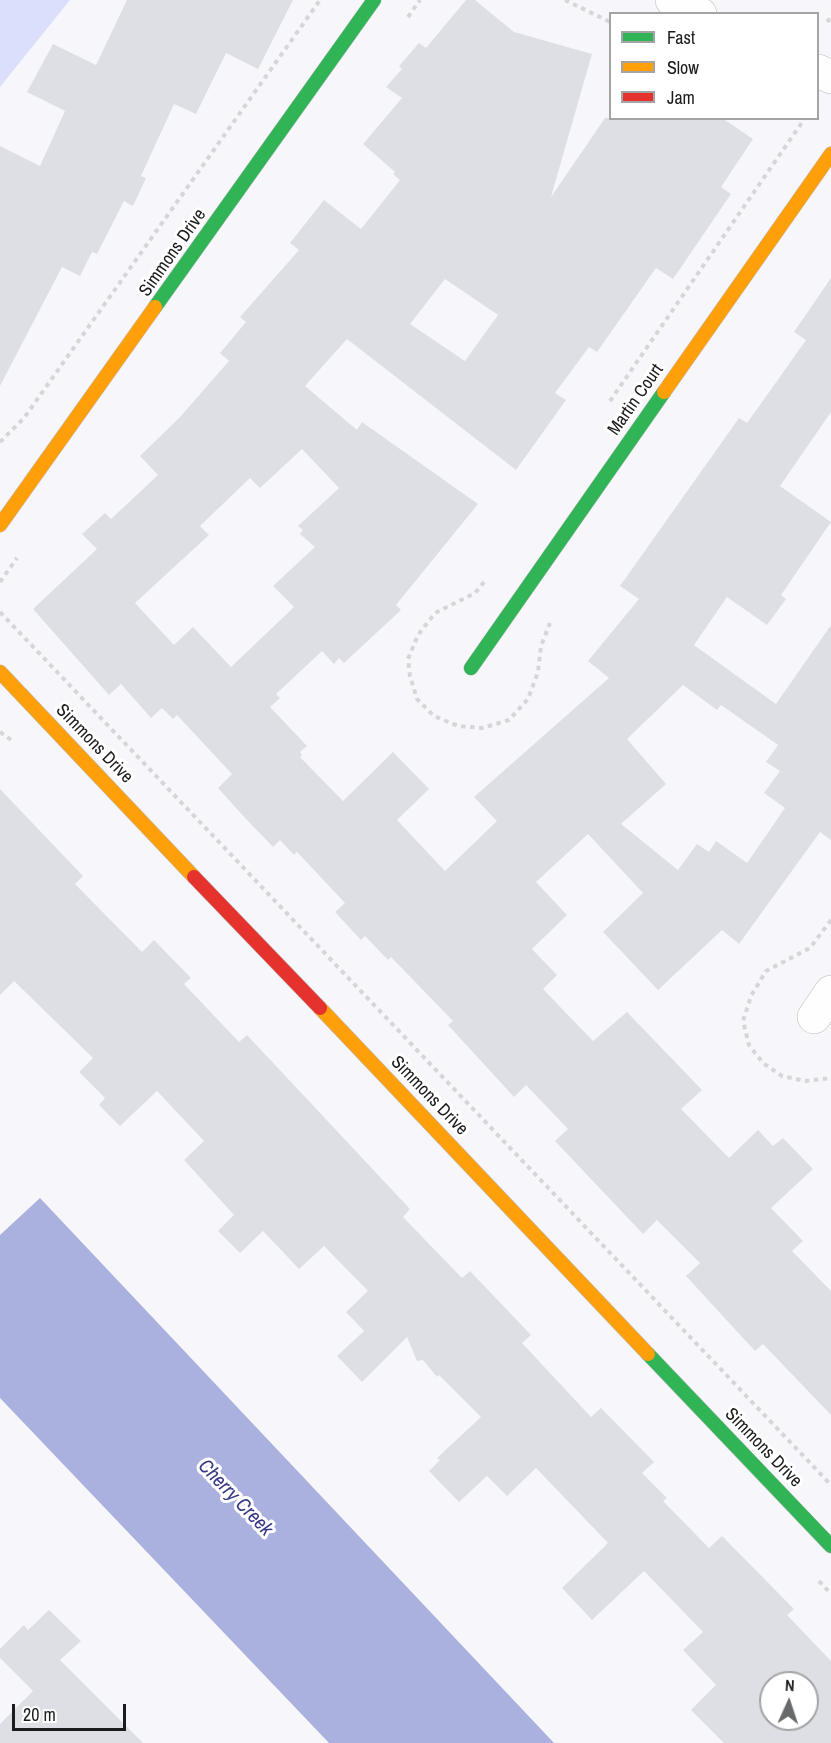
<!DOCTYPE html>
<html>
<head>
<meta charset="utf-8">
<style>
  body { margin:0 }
  #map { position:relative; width:831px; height:1743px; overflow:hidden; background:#f7f7fb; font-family:"Archivo Narrow",sans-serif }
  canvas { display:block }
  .legend { position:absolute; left:609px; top:12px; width:210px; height:108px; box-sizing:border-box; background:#fff; border:2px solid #a4a4a5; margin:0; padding:8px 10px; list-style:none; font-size:18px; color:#1b1c1e }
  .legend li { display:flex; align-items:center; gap:12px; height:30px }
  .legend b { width:30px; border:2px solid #a4a4a5 }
  .north { position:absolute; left:759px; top:1671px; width:60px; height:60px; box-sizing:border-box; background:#fff; border:2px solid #a4a4a5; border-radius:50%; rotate:3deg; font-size:16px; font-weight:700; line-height:24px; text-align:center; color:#1b1c1e }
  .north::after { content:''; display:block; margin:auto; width:21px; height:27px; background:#68696b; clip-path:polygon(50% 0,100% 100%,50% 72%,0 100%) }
  .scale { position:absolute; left:12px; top:1704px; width:114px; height:27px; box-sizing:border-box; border:3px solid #1b1c1e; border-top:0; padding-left:8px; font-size:18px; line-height:21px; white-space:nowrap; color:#1b1c1e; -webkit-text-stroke:4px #fff; paint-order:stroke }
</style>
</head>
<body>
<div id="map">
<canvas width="831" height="1743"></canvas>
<ul class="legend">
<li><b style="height:8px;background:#30b455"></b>Fast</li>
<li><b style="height:8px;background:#ff9f0a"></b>Slow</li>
<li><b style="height:8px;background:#e5322d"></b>Jam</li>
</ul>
<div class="north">N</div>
<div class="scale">20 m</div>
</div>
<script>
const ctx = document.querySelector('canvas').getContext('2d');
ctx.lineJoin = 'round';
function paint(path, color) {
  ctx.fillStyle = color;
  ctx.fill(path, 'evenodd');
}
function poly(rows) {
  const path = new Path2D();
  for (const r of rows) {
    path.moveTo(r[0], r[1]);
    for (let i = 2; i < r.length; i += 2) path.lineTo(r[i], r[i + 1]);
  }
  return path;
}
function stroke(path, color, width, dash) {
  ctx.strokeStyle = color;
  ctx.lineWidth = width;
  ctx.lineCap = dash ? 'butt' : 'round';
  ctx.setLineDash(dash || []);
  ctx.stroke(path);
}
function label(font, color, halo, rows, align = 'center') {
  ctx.font = font + ' "Archivo Narrow",sans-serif';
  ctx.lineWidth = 6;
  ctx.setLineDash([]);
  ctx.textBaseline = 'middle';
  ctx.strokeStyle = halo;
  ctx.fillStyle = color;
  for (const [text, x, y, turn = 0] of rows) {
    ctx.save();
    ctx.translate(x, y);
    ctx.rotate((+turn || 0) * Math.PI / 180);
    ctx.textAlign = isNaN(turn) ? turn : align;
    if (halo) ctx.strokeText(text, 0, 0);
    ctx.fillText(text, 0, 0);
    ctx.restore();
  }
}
const green = poly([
  [0,0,70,0,0,87]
]);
const water = poly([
  [40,1198,554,1743,329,1743,0,1398,0,1235]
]);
const building = poly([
  [127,0,293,0,258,69,226,53,196,114,174,104,141,176,146,178,133,206,124,201,97,254,92,252,80,276,62,267,0,386,0,146,40,166,65,111,27,92,53,44,96,65],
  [466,0,475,0,514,32,592,54,551,197,605,118,722,118,753,139,721,187,731,194,673,279,656,268,597,352,589,347,555,393,566,400,516,470,347,339,305,386,357,430,362,422,478,504,396,605,401,610,344,663,339,658,334,664,322,651,276,694,280,698,270,707,307,746,300,752,302,755,300,757,343,801,393,752,429,789,397,820,445,871,497,821,474,797,609,678,588,661,639,599,620,586,739,418,747,423,782,374,806,340,794,332,831,278,831,412,780,486,831,522,781,595,786,599,767,625,727,597,694,645,776,704,831,625,831,840,820,832,739,944,722,930,658,990,603,932,643,893,588,834,536,882,567,915,532,949,557,975,543,989,593,1041,627,1012,702,1090,681,1109,729,1158,758,1130,773,1146,783,1138,813,1169,771,1208,803,1241,792,1251,831,1291,831,1415,763,1344,755,1351,686,1276,700,1263,657,1220,643,1234,555,1141,568,1129,526,1085,514,1097,448,1025,453,1021,391,957,388,960,365,936,361,940,335,912,345,903,297,852,294,855,280,840,273,847,246,819,218,788,232,774,177,715,173,719,162,708,151,718,121,684,109,695,33,609,97,549,82,534,105,513,111,519,158,475,140,456,180,417,229,361,220,353,246,322,240,317,299,250,290,243,324,200,361,229,400,180,393,174,395,172,363,144,402,98,386,87,402,69,399,66,419,43,426,48],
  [445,279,498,315,465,361,410,324],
  [302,449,339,488,298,526,303,530,300,534,315,547,273,586,294,607,231,667,193,627,174,645,135,603,209,535,200,526,250,478,260,488],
  [683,685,717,710,721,705,778,745,766,762,780,771,764,793,785,808,747,863,716,841,709,852,697,844,678,870,621,824,666,784,627,739],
  [0,789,83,876,75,884,142,952,154,940,191,978,184,984,239,1042,247,1035,410,1209,403,1217,462,1278,470,1271,531,1335,522,1343,591,1417,601,1408,654,1462,642,1473,667,1498,663,1501,709,1548,722,1536,794,1609,787,1615,831,1661,831,1743,724,1743,691,1710,716,1685,683,1650,703,1632,644,1571,592,1620,562,1588,608,1543,536,1468,507,1496,487,1476,459,1502,429,1471,440,1460,437,1458,481,1417,439,1375,437,1377,423,1360,417,1361,407,1337,362,1382,337,1356,364,1331,346,1312,368,1291,324,1246,299,1269,263,1231,240,1253,218,1231,234,1215,184,1160,204,1141,157,1091,120,1126,99,1105,105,1098,79,1072,93,1058,14,981,0,995],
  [771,1683,807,1683,807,1719,771,1719],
  [49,1610,81,1641,60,1660,143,1743,0,1743,0,1724,33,1691,0,1658,0,1649,24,1625,28,1630]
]);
const path = poly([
  [565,0,610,22],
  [408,17,420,0],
  [827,22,831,17],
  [610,401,805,118],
  [0,442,24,418,320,0],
  [0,582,17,558],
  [484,582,475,593,435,613,418,635,408,659,410,676,417,699,434,716,458,726,482,728,509,720,528,699,538,672,541,646,550,623],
  [0,612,831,1485],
  [0,732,14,742],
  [831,920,810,948,766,971,751,996,743,1021,749,1045,763,1063,782,1076,805,1081,831,1078],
  [819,1581,831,1594]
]);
const street = poly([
  [672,0,700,14],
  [818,71,831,77],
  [814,1017,831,992]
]);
const fast = poly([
  [155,307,374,0],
  [471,668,664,392],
  [648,1354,831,1546]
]);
const slow = poly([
  [664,392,831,154],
  [0,525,155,307],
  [0,672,194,877],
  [320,1008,648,1354]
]);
const jam = poly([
  [194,877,320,1008]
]);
const streetNames = [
  ["Simmons Drive",173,253,-55],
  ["Martin Court",636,400,-55],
  ["Simmons Drive",94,744,46],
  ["Simmons Drive",429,1096,46],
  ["Simmons Drive",763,1448,46]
];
const waterNames = [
  ["Cherry Creek",235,1498,46]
];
paint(green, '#dbdffc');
paint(water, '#abb1de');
paint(building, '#dedfe5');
stroke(street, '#bcbcbf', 34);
stroke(fast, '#bcbcbf', 15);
stroke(slow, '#bcbcbf', 15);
stroke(jam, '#bcbcbf', 15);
stroke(path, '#d6d6d6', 4, [4.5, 4.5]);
stroke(street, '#fefefe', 33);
stroke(fast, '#30b455', 14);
stroke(slow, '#ff9f0a', 14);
stroke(jam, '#e5322d', 14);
label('18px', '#1b1c1e', '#fff', streetNames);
label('italic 20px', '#393a85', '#fff', waterNames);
</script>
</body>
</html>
